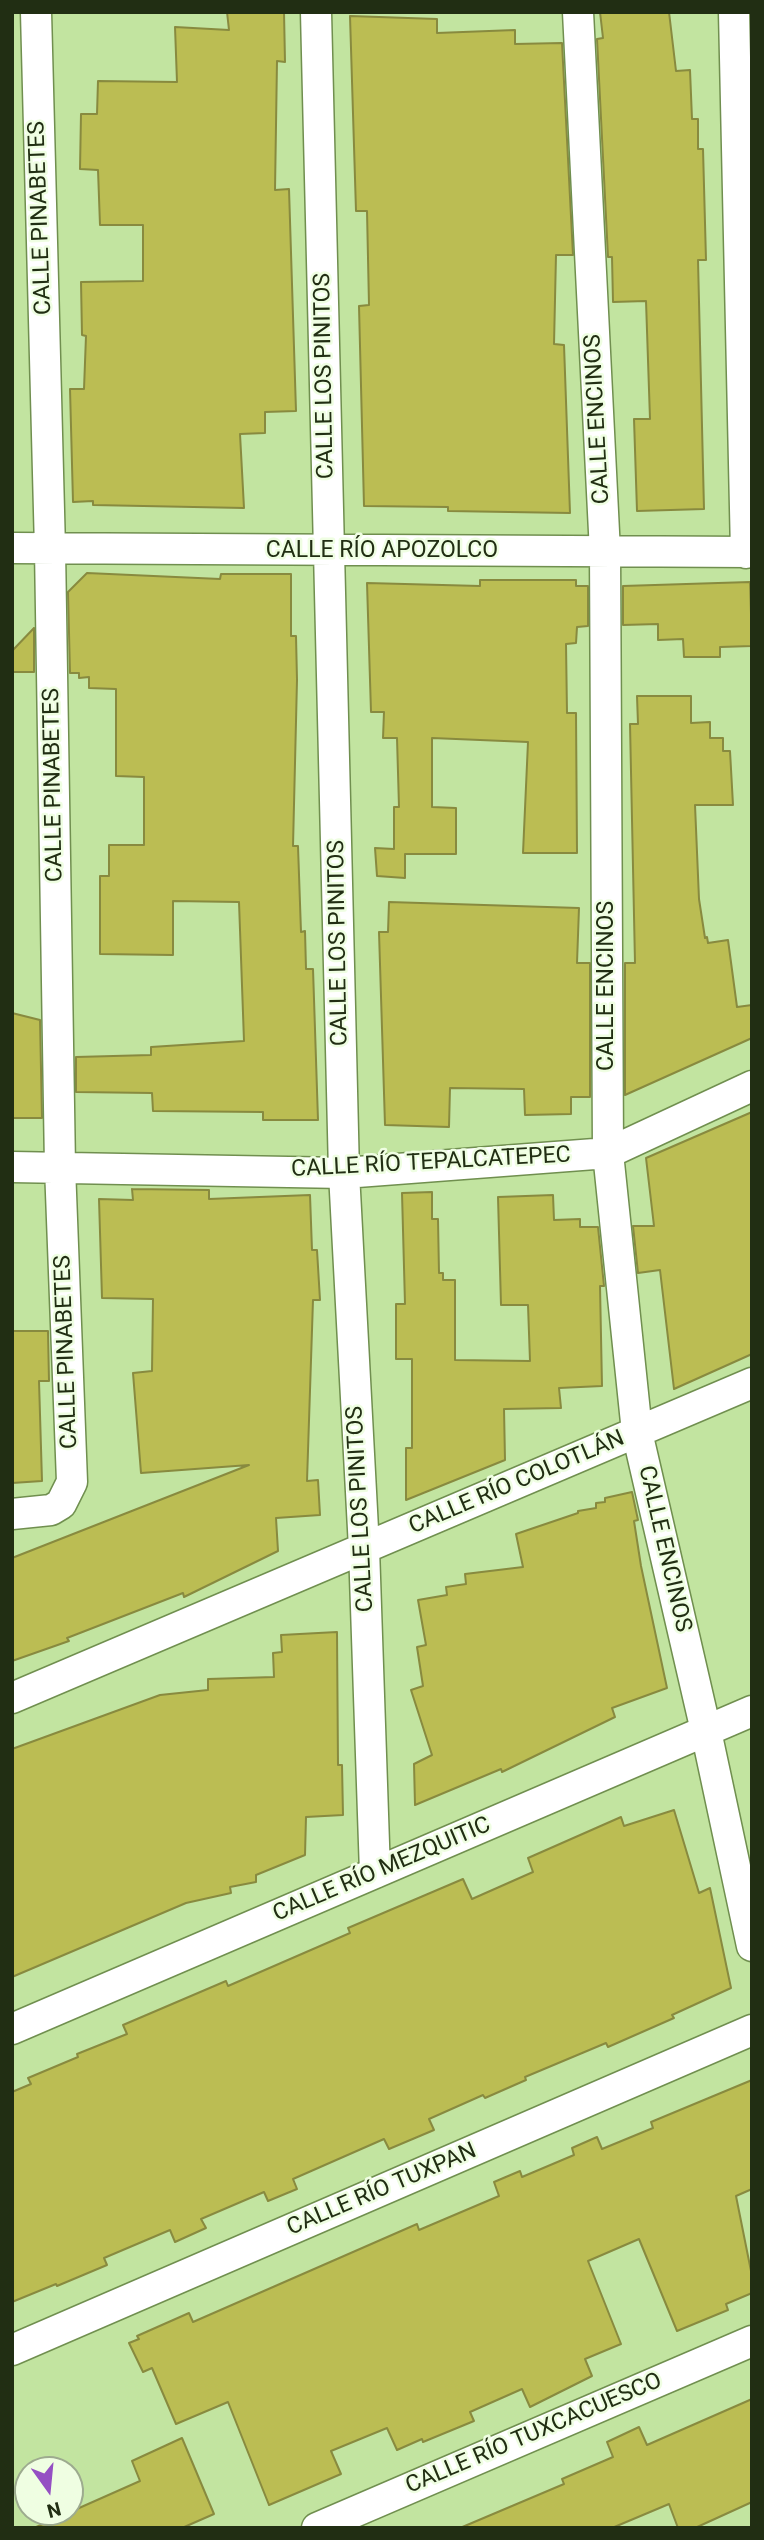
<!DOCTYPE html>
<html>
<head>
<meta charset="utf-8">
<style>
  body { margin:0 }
  #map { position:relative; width:764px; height:2540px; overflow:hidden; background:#c2e4a0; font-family:Roboto,sans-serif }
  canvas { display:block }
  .frame { position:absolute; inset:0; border:14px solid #212e13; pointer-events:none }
  .north { position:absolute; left:14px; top:2456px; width:70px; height:70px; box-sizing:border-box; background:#effee2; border:2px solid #9dab8f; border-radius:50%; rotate:165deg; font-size:19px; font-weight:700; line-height:28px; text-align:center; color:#212e13 }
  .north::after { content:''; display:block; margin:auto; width:24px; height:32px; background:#954fc3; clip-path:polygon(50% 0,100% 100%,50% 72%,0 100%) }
</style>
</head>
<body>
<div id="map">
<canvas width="764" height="2540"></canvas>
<div class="frame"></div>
<div class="north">N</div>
</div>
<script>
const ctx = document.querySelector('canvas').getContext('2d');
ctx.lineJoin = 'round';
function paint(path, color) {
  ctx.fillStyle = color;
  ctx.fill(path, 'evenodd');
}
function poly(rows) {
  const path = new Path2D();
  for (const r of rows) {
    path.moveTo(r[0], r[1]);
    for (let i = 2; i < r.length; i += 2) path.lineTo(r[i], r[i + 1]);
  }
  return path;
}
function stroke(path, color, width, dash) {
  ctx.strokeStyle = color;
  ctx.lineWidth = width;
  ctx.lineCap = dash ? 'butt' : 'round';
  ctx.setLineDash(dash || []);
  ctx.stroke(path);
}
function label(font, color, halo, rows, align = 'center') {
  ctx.font = font + ' Roboto,sans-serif';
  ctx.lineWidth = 5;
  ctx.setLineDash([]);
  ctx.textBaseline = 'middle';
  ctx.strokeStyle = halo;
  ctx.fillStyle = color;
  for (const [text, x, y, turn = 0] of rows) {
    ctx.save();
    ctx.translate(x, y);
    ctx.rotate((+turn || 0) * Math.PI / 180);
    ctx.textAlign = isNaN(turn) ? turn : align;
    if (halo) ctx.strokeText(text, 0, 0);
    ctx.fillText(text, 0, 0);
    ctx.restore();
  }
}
const building = poly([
  [227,12,284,12,285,62,277,61,275,190,289,189,296,411,265,412,265,433,240,434,244,508,93,505,93,501,73,502,70,389,84,389,86,336,82,335,81,282,143,281,143,225,100,225,98,170,80,169,81,114,97,114,98,81,177,82,175,27,229,30,227,12],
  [600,12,669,12,676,71,690,70,692,119,698,119,698,149,703,149,706,260,698,260,704,509,637,511,634,419,650,419,646,301,613,302,612,257,608,257,597,39,603,38,600,12],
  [350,16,437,19,437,33,515,30,515,44,562,43,573,255,556,255,554,344,564,345,570,513,448,511,448,507,364,506,359,306,369,305,367,211,356,211,350,16],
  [87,573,220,579,221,574,291,574,291,636,296,636,297,680,293,846,298,846,301,932,305,931,306,969,313,969,318,1120,263,1120,263,1112,153,1111,152,1093,76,1092,76,1057,151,1055,151,1047,244,1041,239,902,173,901,173,955,100,954,100,876,109,876,109,845,144,845,144,777,116,776,116,689,89,688,89,677,79,678,79,673,70,673,68,592,87,573],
  [480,580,576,580,576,586,588,586,588,626,577,627,576,643,566,644,567,713,576,713,577,853,523,853,528,742,432,738,432,807,456,808,456,854,405,854,405,878,377,876,375,848,394,849,394,807,399,807,397,738,383,738,384,712,371,712,367,583,480,586,480,580],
  [750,582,752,646,720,647,720,657,684,657,683,639,658,640,658,624,623,625,623,586,750,582],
  [34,628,34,672,12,672,12,651,34,628],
  [637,696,691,696,691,723,710,722,710,738,723,738,723,751,730,751,733,805,695,805,699,899,705,938,707,937,708,943,728,940,737,1007,752,1005,752,1038,625,1095,625,963,635,963,630,724,638,724,637,696],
  [389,902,579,908,577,963,590,963,590,1097,571,1097,571,1114,525,1115,524,1089,450,1088,449,1127,385,1125,379,932,388,932,389,902],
  [12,1013,40,1020,42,1118,12,1118,12,1013],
  [752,1112,752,1354,674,1389,660,1270,638,1273,633,1226,654,1226,646,1158,752,1112],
  [132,1189,209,1190,209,1199,310,1195,312,1250,317,1250,320,1300,313,1300,307,1481,318,1480,320,1515,276,1518,278,1551,184,1597,183,1593,67,1638,69,1641,12,1661,12,1558,249,1465,141,1473,133,1373,152,1371,153,1299,102,1298,99,1199,133,1200,132,1189],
  [432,1192,432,1219,438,1219,439,1273,443,1273,443,1280,455,1280,455,1360,530,1361,528,1305,501,1305,498,1197,553,1195,554,1220,580,1219,580,1227,598,1227,604,1286,600,1286,602,1386,559,1388,561,1408,504,1409,505,1460,406,1500,406,1448,412,1448,412,1359,396,1359,396,1304,405,1304,402,1193,432,1192],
  [12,1331,48,1331,49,1381,39,1381,42,1481,12,1483,12,1331],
  [632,1492,638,1520,634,1521,641,1566,667,1688,612,1708,615,1717,502,1772,501,1769,415,1805,414,1764,432,1755,411,1690,423,1686,417,1647,426,1645,418,1600,447,1595,446,1587,466,1584,465,1574,523,1567,516,1534,578,1513,578,1511,596,1508,596,1503,605,1502,605,1498,632,1492],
  [337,1632,338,1765,342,1765,343,1815,306,1817,305,1855,256,1875,256,1882,230,1887,231,1893,186,1903,12,1977,12,1749,160,1695,208,1690,208,1679,274,1677,273,1653,282,1652,281,1635,337,1632],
  [674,1810,699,1893,710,1888,731,1988,672,2015,674,2018,608,2047,606,2043,525,2077,526,2080,485,2098,483,2095,429,2119,434,2130,389,2149,384,2139,293,2179,297,2189,268,2201,264,2192,201,2219,206,2228,175,2242,170,2230,104,2258,107,2265,57,2286,56,2284,12,2302,12,2092,31,2084,28,2078,78,2057,77,2054,127,2034,123,2025,226,1981,228,1986,350,1933,348,1928,463,1879,472,1899,533,1872,528,1858,621,1817,624,1826,674,1810],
  [752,2080,752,2189,736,2196,752,2276,752,2293,726,2304,728,2310,677,2331,639,2239,588,2261,621,2344,585,2359,592,2376,530,2407,522,2389,470,2412,474,2421,423,2442,422,2439,397,2450,387,2428,331,2451,341,2474,269,2505,228,2402,176,2424,152,2368,143,2372,129,2343,139,2339,137,2336,189,2313,193,2322,417,2224,419,2230,499,2196,494,2182,520,2171,522,2177,574,2155,572,2148,597,2137,602,2149,653,2128,651,2122,752,2080],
  [752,2399,752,2502,695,2528,678,2528,669,2504,612,2528,460,2528,564,2484,562,2479,613,2457,607,2442,639,2427,647,2445,752,2399],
  [182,2438,214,2514,182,2528,34,2528,140,2481,132,2461,182,2438]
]);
const street = poly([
  [316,12,344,1173,364,1548,375,1873],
  [578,12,605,552,608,1153,637,1432,706,1731,752,1946],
  [734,12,746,553],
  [12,548,752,552],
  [12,1167,344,1173,608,1153,752,1086],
  [12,1514,51,1510,61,1504,72,1482,60,1167,50,549,36,12],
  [12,1698,752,1383],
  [12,2029,752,1711],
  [12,2350,752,2030],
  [317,2528,752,2341]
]);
const streetNames = [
  ["CALLE PINABETES",41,218,-92],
  ["CALLE LOS PINITOS",325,376,-91],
  ["CALLE ENCINOS",598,419,-93],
  ["CALLE RÍO APOZOLCO",382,551],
  ["CALLE PINABETES",54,785,-91],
  ["CALLE LOS PINITOS",339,943,-91],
  ["CALLE ENCINOS",607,986,-90],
  ["CALLE RÍO TEPALCATEPEC",431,1163,-3],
  ["CALLE PINABETES",67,1352,-92],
  ["CALLE RÍO COLOTLÁN",517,1483,-23],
  ["CALLE LOS PINITOS",361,1509,-93],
  ["CALLE ENCINOS",664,1549,77],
  ["CALLE RÍO MEZQUITIC",382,1870,-23],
  ["CALLE RÍO TUXPAN",382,2190,-23],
  ["CALLE RÍO TUXCACUESCO",534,2434,-23]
];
paint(building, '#bbbd53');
stroke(building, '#888a3f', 2);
stroke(street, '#708f4f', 33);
stroke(street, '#fff', 30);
label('23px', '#212e13', '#effee2', streetNames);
</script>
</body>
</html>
